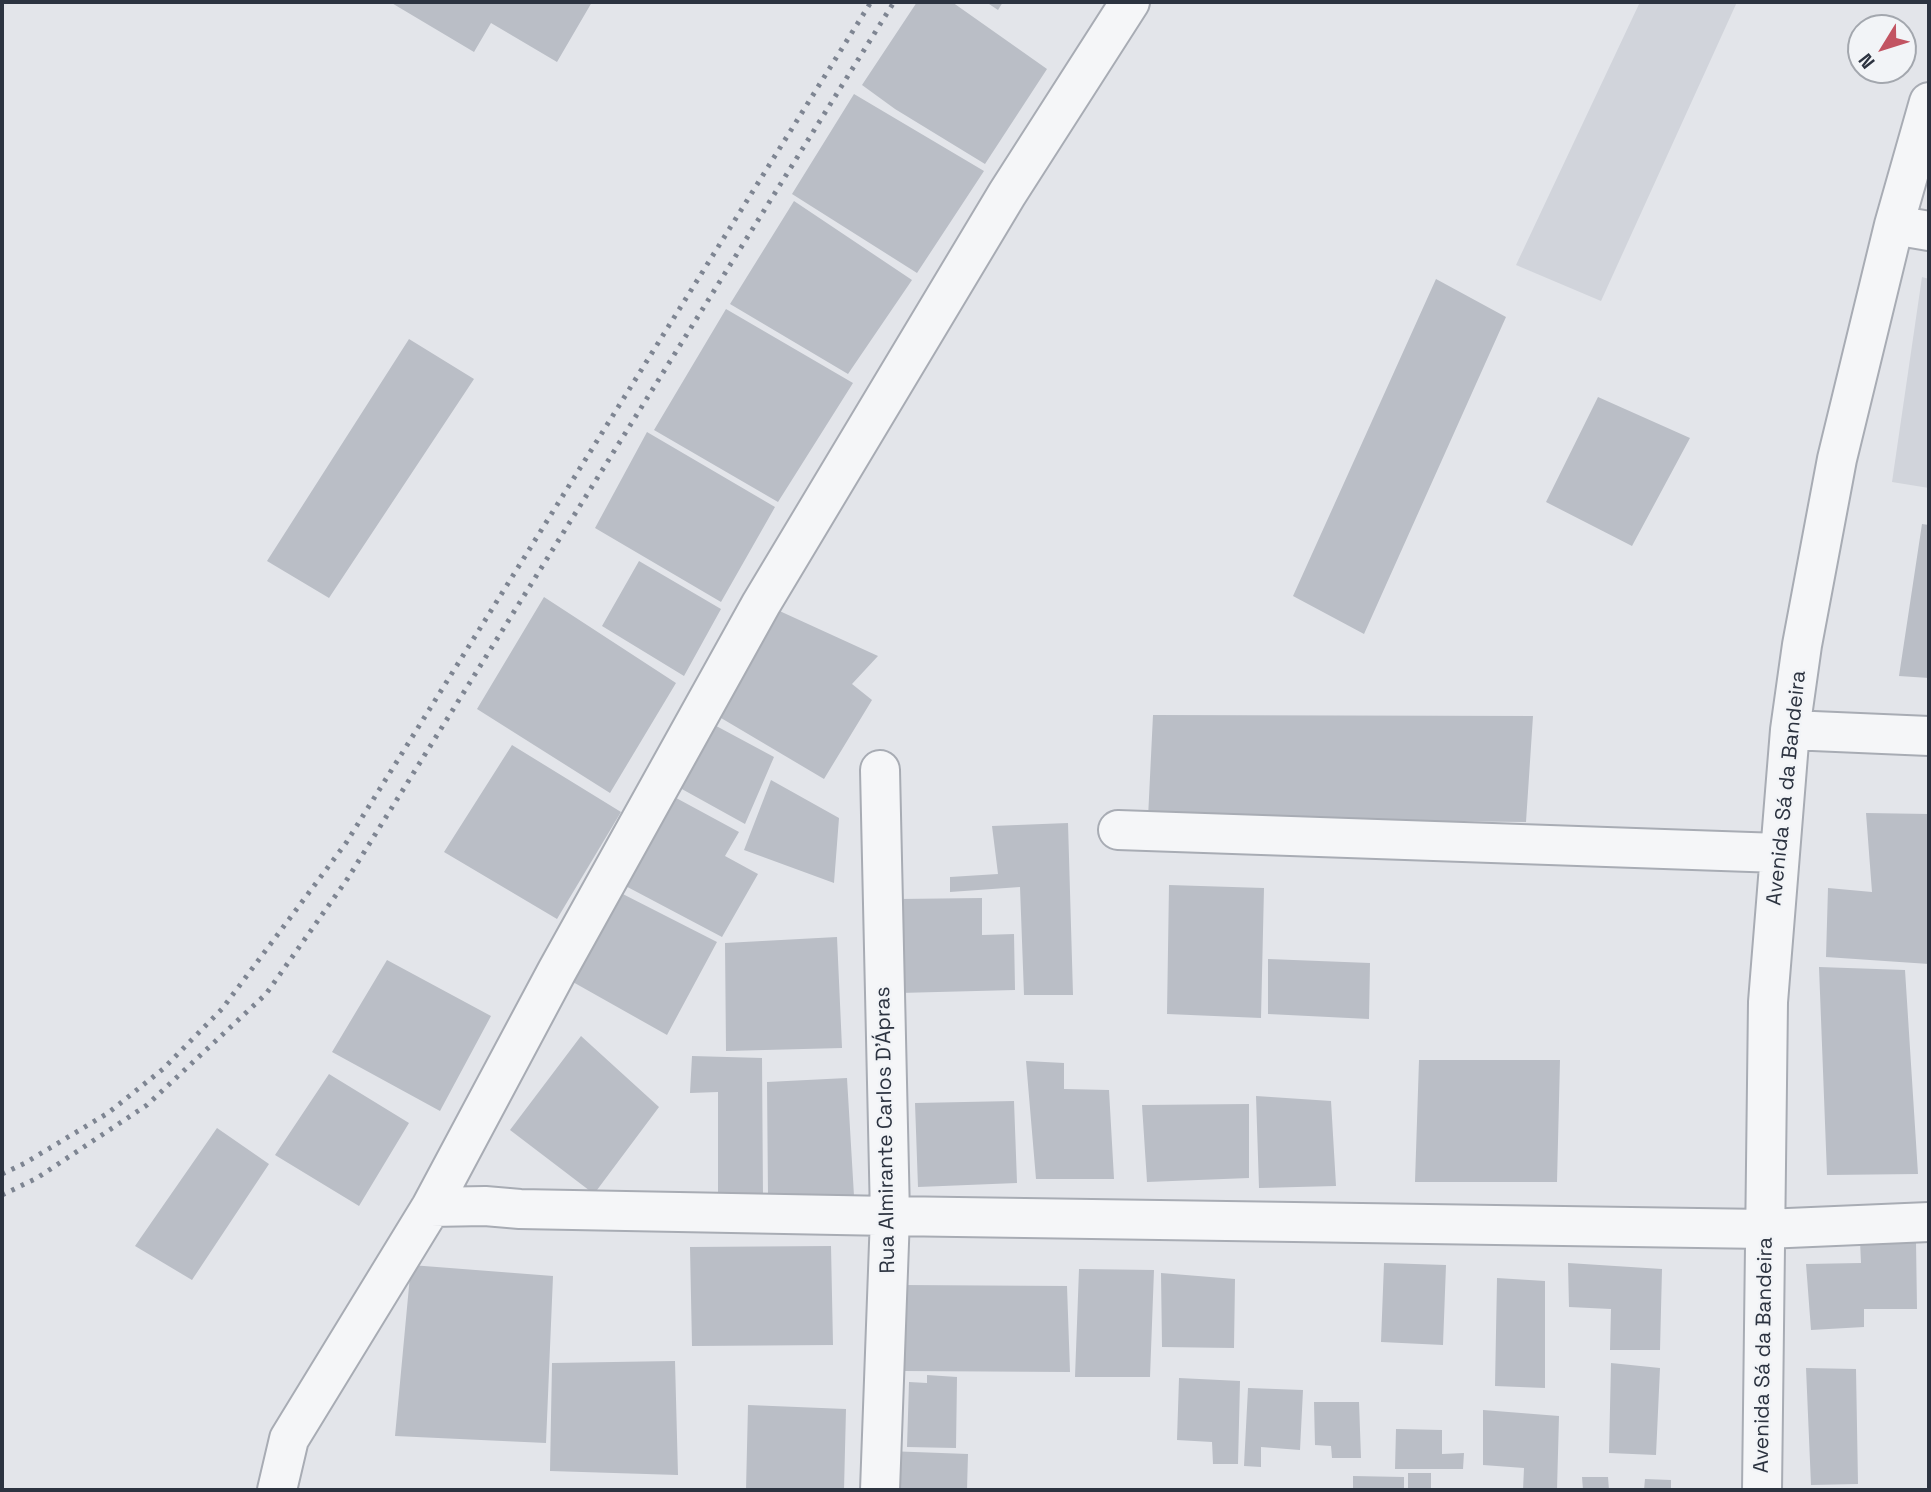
<!DOCTYPE html>
<html>
<head>
<meta charset="utf-8">
<style>
  body { margin:0 }
  #map { position:relative; width:1931px; height:1492px; overflow:hidden; background:#e3e5ea; font-family:"Space Grotesk",sans-serif }
  canvas { display:block }
  .frame { position:absolute; inset:0; border:4px solid #2c3340; pointer-events:none }
  .north { position:absolute; left:1847px; top:14px; width:70px; height:70px; box-sizing:border-box; background:#f2f4f7; border:2px solid #a3a7ae; border-radius:50%; rotate:232deg; font-size:19px; font-weight:700; line-height:28px; text-align:center; color:#2c3340 }
  .north::after { content:''; display:block; margin:auto; width:24px; height:32px; background:#c25462; clip-path:polygon(50% 0,100% 100%,50% 72%,0 100%) }
</style>
</head>
<body>
<div id="map">
<canvas width="1931" height="1492"></canvas>
<div class="frame"></div>
<div class="north">N</div>
</div>
<script>
const ctx = document.querySelector('canvas').getContext('2d');
ctx.lineJoin = 'round';
function paint(path, color) {
  ctx.fillStyle = color;
  ctx.fill(path, 'evenodd');
}
function poly(rows) {
  const path = new Path2D();
  for (const r of rows) {
    path.moveTo(r[0], r[1]);
    for (let i = 2; i < r.length; i += 2) path.lineTo(r[i], r[i + 1]);
  }
  return path;
}
function stroke(path, color, width, dash) {
  ctx.strokeStyle = color;
  ctx.lineWidth = width;
  ctx.lineCap = dash ? 'butt' : 'round';
  ctx.setLineDash(dash || []);
  ctx.stroke(path);
}
function label(font, color, halo, rows, align = 'center') {
  ctx.font = font + ' "Space Grotesk",sans-serif';
  ctx.lineWidth = 5;
  ctx.setLineDash([]);
  ctx.textBaseline = 'middle';
  ctx.strokeStyle = halo;
  ctx.fillStyle = color;
  for (const [text, x, y, turn = 0] of rows) {
    ctx.save();
    ctx.translate(x, y);
    ctx.rotate((+turn || 0) * Math.PI / 180);
    ctx.textAlign = isNaN(turn) ? turn : align;
    if (halo) ctx.strokeText(text, 0, 0);
    ctx.fillText(text, 0, 0);
    ctx.restore();
  }
}
const built = poly([
  [1640,2,1737,2,1601,301,1516,265],
  [1922,277,1929,279,1929,488,1892,482]
]);
const building = poly([
  [390,2,592,2,557,62,491,23,474,52],
  [917,2,952,2,1047,69,985,164,895,109,862,85],
  [986,2,1003,2,998,10],
  [854,94,984,171,917,273,792,194],
  [794,201,912,280,848,374,730,304],
  [1436,279,1506,317,1364,634,1293,596],
  [726,309,853,383,778,502,654,430],
  [409,339,474,379,329,598,267,561],
  [1598,397,1690,438,1632,546,1546,502],
  [647,432,775,507,721,602,595,528],
  [1922,524,1929,525,1929,678,1899,676],
  [639,561,721,609,684,676,602,626],
  [544,597,676,683,610,793,477,709],
  [773,608,878,656,852,684,872,700,824,779,716,715],
  [1153,715,1533,716,1526,822,1148,818],
  [707,721,774,757,745,824,671,783],
  [512,745,621,812,557,919,444,852],
  [771,780,839,818,834,883,744,850],
  [667,793,739,832,725,856,758,874,722,937,618,882],
  [1866,813,1929,814,1929,964,1826,957,1828,888,1872,892],
  [1068,823,1073,995,1024,995,1020,887,950,892,950,877,998,874,992,826],
  [1169,885,1264,888,1261,1018,1167,1014],
  [611,888,717,942,667,1035,564,977],
  [982,898,982,935,1014,934,1015,990,899,993,899,899],
  [837,937,842,1048,726,1051,725,943],
  [1268,959,1370,963,1369,1019,1268,1014],
  [387,960,491,1016,440,1111,332,1052],
  [1819,967,1905,970,1918,1174,1827,1175],
  [581,1036,659,1107,594,1194,510,1130],
  [692,1056,762,1058,763,1198,718,1198,718,1092,690,1093],
  [1419,1060,1560,1060,1557,1182,1415,1182],
  [1026,1061,1064,1063,1064,1089,1109,1090,1114,1179,1036,1179],
  [329,1074,409,1123,359,1206,275,1155],
  [847,1078,854,1196,768,1196,767,1082],
  [1256,1096,1331,1101,1336,1186,1259,1188],
  [1014,1101,1017,1183,918,1187,915,1103],
  [1249,1104,1249,1178,1147,1182,1142,1105],
  [217,1128,269,1164,192,1280,135,1246],
  [1860,1241,1916,1241,1917,1309,1864,1309,1864,1327,1811,1330,1806,1264,1861,1263],
  [831,1246,833,1345,692,1346,690,1247],
  [1384,1263,1446,1265,1443,1345,1381,1342],
  [1568,1263,1662,1269,1660,1350,1610,1350,1611,1309,1569,1307],
  [411,1265,553,1276,546,1443,395,1436],
  [1079,1269,1154,1270,1150,1377,1075,1377],
  [1161,1273,1235,1279,1234,1348,1162,1347],
  [1497,1278,1545,1281,1545,1388,1495,1386],
  [903,1285,1067,1286,1070,1372,904,1371],
  [675,1361,678,1475,550,1471,552,1363],
  [1611,1363,1660,1368,1656,1455,1609,1453],
  [1806,1368,1856,1369,1858,1484,1811,1485],
  [927,1375,957,1377,956,1448,907,1447,909,1382,927,1383],
  [1179,1378,1240,1381,1238,1464,1213,1464,1212,1442,1177,1440],
  [1248,1388,1303,1390,1300,1450,1261,1447,1261,1467,1244,1466],
  [1314,1402,1359,1402,1361,1458,1332,1458,1331,1446,1315,1445],
  [748,1405,846,1409,844,1490,746,1490],
  [1483,1410,1559,1416,1557,1490,1523,1490,1524,1468,1483,1465],
  [1396,1429,1442,1430,1442,1454,1464,1453,1463,1469,1395,1469],
  [887,1451,968,1454,967,1490,886,1490],
  [1408,1473,1431,1473,1431,1490,1408,1490],
  [1353,1476,1404,1477,1404,1490,1353,1490],
  [1582,1477,1608,1477,1609,1490,1583,1490],
  [1645,1479,1671,1480,1671,1490,1644,1490]
]);
const minor = poly([
  [1894,225,1929,231],
  [1790,730,1929,736],
  [880,770,890,1216,880,1490],
  [1118,830,1779,853],
  [431,1207,485,1206,520,1209,890,1216,1765,1229,1929,1222],
  [277,1490,289,1439,431,1207,557,971,761,604,1007,194,1130,2],
  [1762,1490,1768,1002,1790,730,1802,645,1837,459,1894,225,1929,102]
]);
const rail = poly([
  [2,1174,25,1163,108,1113,163,1069,222,1009,346,843,871,2],
  [2,1195,37,1178,147,1105,266,994,348,878,894,2]
]);
const streetNames = [
  ["Avenida Sá da Bandeira",1787,788,-84],
  ["Rua Almirante Carlos D’Ápras",886,1130,-91],
  ["Avenida Sá da Bandeira",1764,1355,-89]
];
paint(built, '#d1d4db');
paint(building, '#babec6');
stroke(minor, '#a8acb4', 42);
stroke(minor, '#f5f6f8', 38);
stroke(rail, '#7e8592', 5, [3.5, 7]);
label('21px', '#2c3340', '#f2f4f7', streetNames);
</script>
</body>
</html>
